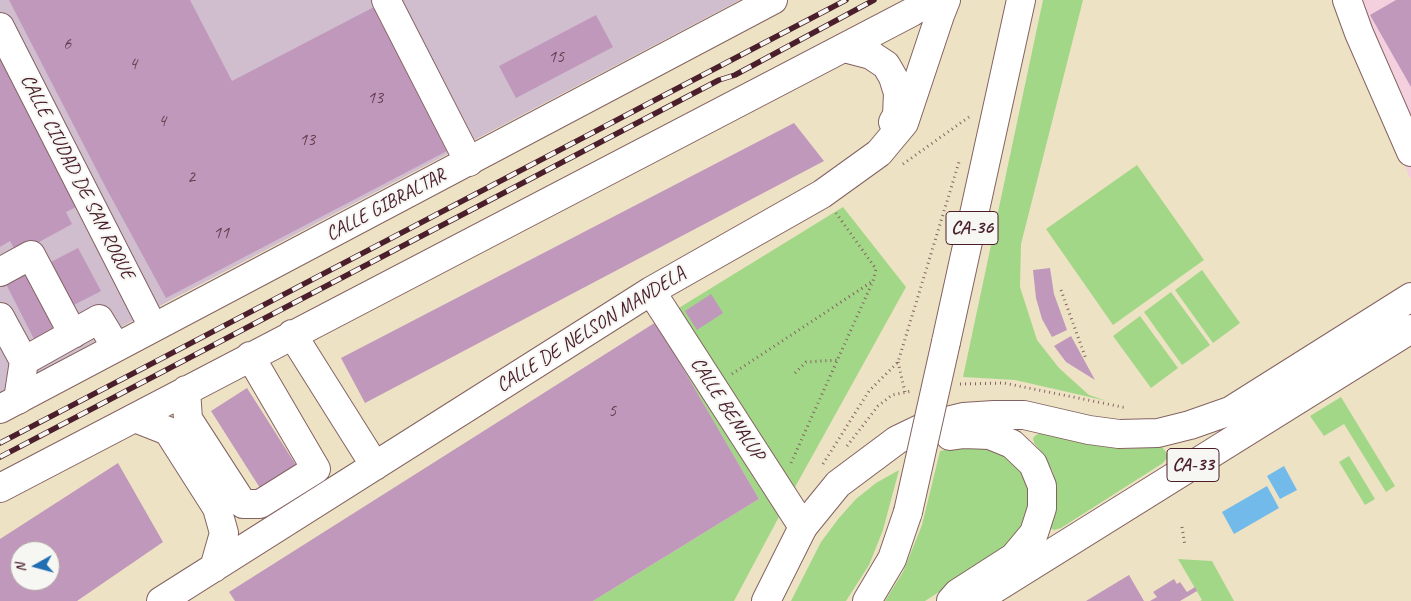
<!DOCTYPE html>
<html>
<head>
<meta charset="utf-8">
<style>
  body { margin:0 }
  #map { position:relative; width:1411px; height:601px; overflow:hidden; background:#eee2c5; font-family:Caveat,sans-serif }
  canvas { display:block }
  .north { position:absolute; left:10px; top:541px; width:50px; height:50px; box-sizing:border-box; background:#f6f6f2; border:1px solid #b1a0a2; border-radius:50%; rotate:263deg; font-size:14px; font-weight:700; line-height:20px; text-align:center; color:#4a1f2b }
  .north::after { content:''; display:block; margin:auto; width:18px; height:22px; background:#1f6fb2; clip-path:polygon(50% 0,100% 100%,50% 72%,0 100%) }
</style>
</head>
<body>
<div id="map">
<canvas width="1411" height="601"></canvas>
<div class="north">N</div>
</div>
<script>
const ctx = document.querySelector('canvas').getContext('2d');
ctx.lineJoin = 'round';
function paint(path, color) {
  ctx.fillStyle = color;
  ctx.fill(path, 'evenodd');
}
function poly(rows) {
  const path = new Path2D();
  for (const r of rows) {
    path.moveTo(r[0], r[1]);
    for (let i = 2; i < r.length; i += 2) path.lineTo(r[i], r[i + 1]);
  }
  return path;
}
function stroke(path, color, width, dash) {
  ctx.strokeStyle = color;
  ctx.lineWidth = width;
  ctx.lineCap = dash ? 'butt' : 'round';
  ctx.setLineDash(dash || []);
  ctx.stroke(path);
}
function label(font, color, halo, rows, align = 'center') {
  ctx.font = font + ' Caveat,sans-serif';
  ctx.lineWidth = 4;
  ctx.setLineDash([]);
  ctx.textBaseline = 'middle';
  ctx.strokeStyle = halo;
  ctx.fillStyle = color;
  for (const [text, x, y, turn = 0] of rows) {
    ctx.save();
    ctx.translate(x, y);
    ctx.rotate((+turn || 0) * Math.PI / 180);
    ctx.textAlign = isNaN(turn) ? turn : align;
    if (halo) ctx.strokeText(text, 0, 0);
    ctx.fillText(text, 0, 0);
    ctx.restore();
  }
}
const built = poly([
  [1339,0,1411,0,1411,178,1410,178]
]);
const industrial = poly([
  [0,0,740,0,167,302,0,393]
]);
const green = poly([
  [1043,0,1083,0,1021,244,1020,287,1037,340,1059,368,1089,395,1107,401,1015,380,963,377],
  [1137,165,1204,260,1113,325,1046,229],
  [843,207,906,287,789,498,734,601,593,601,759,499,656,322],
  [1202,270,1240,323,1213,343,1175,290],
  [1171,292,1210,345,1182,365,1144,312],
  [1140,316,1178,368,1151,388,1113,336],
  [1341,397,1395,486,1386,492,1344,424,1324,436,1310,416],
  [1041,433,1123,449,1162,447,1166,452,1167,458,1163,463,1061,528,1054,530,1050,528,1050,525,1055,507,1056,489,1053,472,1044,455,1034,443,1033,438,1036,435],
  [962,446,984,447,1000,452,1014,460,1029,484,1030,500,1026,515,1018,532,1006,545,987,561,925,601,885,601,903,572,922,525,940,451],
  [1349,456,1375,499,1365,505,1339,462],
  [899,470,883,530,869,565,846,601,791,601,821,542,839,518,856,499,876,483],
  [1178,559,1212,561,1234,601,1200,601,1202,600]
]);
const water = poly([
  [1284,466,1297,490,1280,499,1267,476],
  [1267,486,1279,508,1234,534,1222,512]
]);
const building = poly([
  [9,0,190,0,232,81,374,7,447,151,166,298,105,186],
  [1396,0,1411,0,1411,87,1370,15],
  [596,15,613,47,516,98,499,66],
  [0,52,80,205,66,212,72,224,17,254,10,241,0,247],
  [794,123,824,161,365,403,341,358],
  [78,248,101,291,72,306,49,263],
  [28,267,61,329,36,343,4,280],
  [1050,268,1054,294,1067,330,1052,337,1042,319,1036,298,1033,270],
  [711,294,723,313,697,330,685,311],
  [656,322,759,499,593,601,235,601,229,592],
  [1071,336,1095,380,1066,362,1054,346],
  [247,388,296,465,260,488,211,411],
  [118,463,163,542,77,601,0,601,0,539],
  [20,551,50,551,50,581,20,581],
  [1129,575,1144,601,1086,601],
  [1174,579,1177,584,1180,582,1187,592,1195,587,1197,591,1180,601,1150,601,1157,597,1153,592]
]);
const path = poly([
  [903,164,969,117],
  [1061,290,1086,359],
  [898,362,905,392],
  [795,373,806,362,838,360],
  [732,374,873,281],
  [960,384,1004,383,1127,408],
  [847,446,878,406,892,395,912,391],
  [791,463,873,281,876,269,836,213],
  [823,464,869,391,898,362,959,162],
  [1182,527,1185,546]
]);
const minor = poly([
  [386,0,469,162],
  [1347,0,1359,33,1411,152],
  [0,27,153,327],
  [844,48,871,55,886,65,893,77,898,93,897,115,893,122],
  [0,272,31,255,73,334],
  [651,291,803,527],
  [0,317,24,361,18,400],
  [292,334,375,466],
  [24,361,99,319,116,347],
  [186,390,188,419,243,504,260,504,316,469,250,356],
  [135,418,168,431,217,508,224,533,214,568],
  [0,488,912,12,931,0],
  [161,601,651,291,822,194,879,153,904,123,940,15,946,0]
]);
const major = poly([
  [0,409,773,0]
]);
const highway = poly([
  [946,342,1021,0],
  [950,436,964,434,990,435,1012,444,1033,464,1042,486,1042,508,1034,533,1014,557,958,593,951,601],
  [766,601,803,527,838,484,897,440,926,426,963,417,994,415,1024,415,1089,430,1119,434,1158,433,1190,425,1230,411,1411,297],
  [867,601,892,559,908,512],
  [975,601,1411,329]
]);
const rail = poly([
  [0,443,846,0],
  [0,457,719,80,735,75,874,0]
]);
const highwayBridge = poly([
  [908,512,946,342]
]);
const numberNames = [
  ["6",67,44],
  ["15",556,57],
  ["4",133,64],
  ["13",375,98],
  ["4",162,121],
  ["13",307,140],
  ["2",191,177],
  ["11",221,233],
  ["5",612,411]
];
const shields = [
  [972,228,52],
  [1193,465,52]
];
const shieldNames = [
  ["CA-36",972,228],
  ["CA-33",1193,465]
];
const streetNames = [
  ["CALLE CIUDAD DE SAN ROQUE",77,177,63],
  ["CALLE GIBRALTAR",386,205,-28],
  ["CALLE DE NELSON MANDELA",591,330,-32],
  ["CALLE BENALUP",727,409,57]
];
paint(built, '#f4cfde');
paint(industrial, '#d0bdce');
paint(green, '#a2d788');
paint(water, '#72baea');
paint(building, '#c098bc');
stroke(minor, '#836361', 30);
stroke(major, '#836361', 30);
stroke(highway, '#836361', 30);
stroke(path, '#836361', 3, [1, 4]);
stroke(minor, '#fff', 28);
stroke(major, '#fff', 28);
stroke(highway, '#fff', 28);
stroke(rail, '#4a1f2b', 5.5);
stroke(rail, '#f6f6f2', 4, [11]);
stroke(highwayBridge, '#836361', 30, []);
stroke(highwayBridge, '#fff', 28);
label('18px', '#683d4f', null, numberNames);
for (const [x, y, w] of shields) {
  const box = new Path2D();
  box.roundRect(x - w / 2, y - 16.5, w, 33, 4);
  ctx.fillStyle = '#f6f6f2';
  ctx.fill(box);
  stroke(box, '#4a1f2b', 1);
}
label('bold 19px', '#4a1f2b', null, shieldNames);
label('20px', '#4a1f2b', '#f6f6f2', streetNames);
</script>
</body>
</html>
